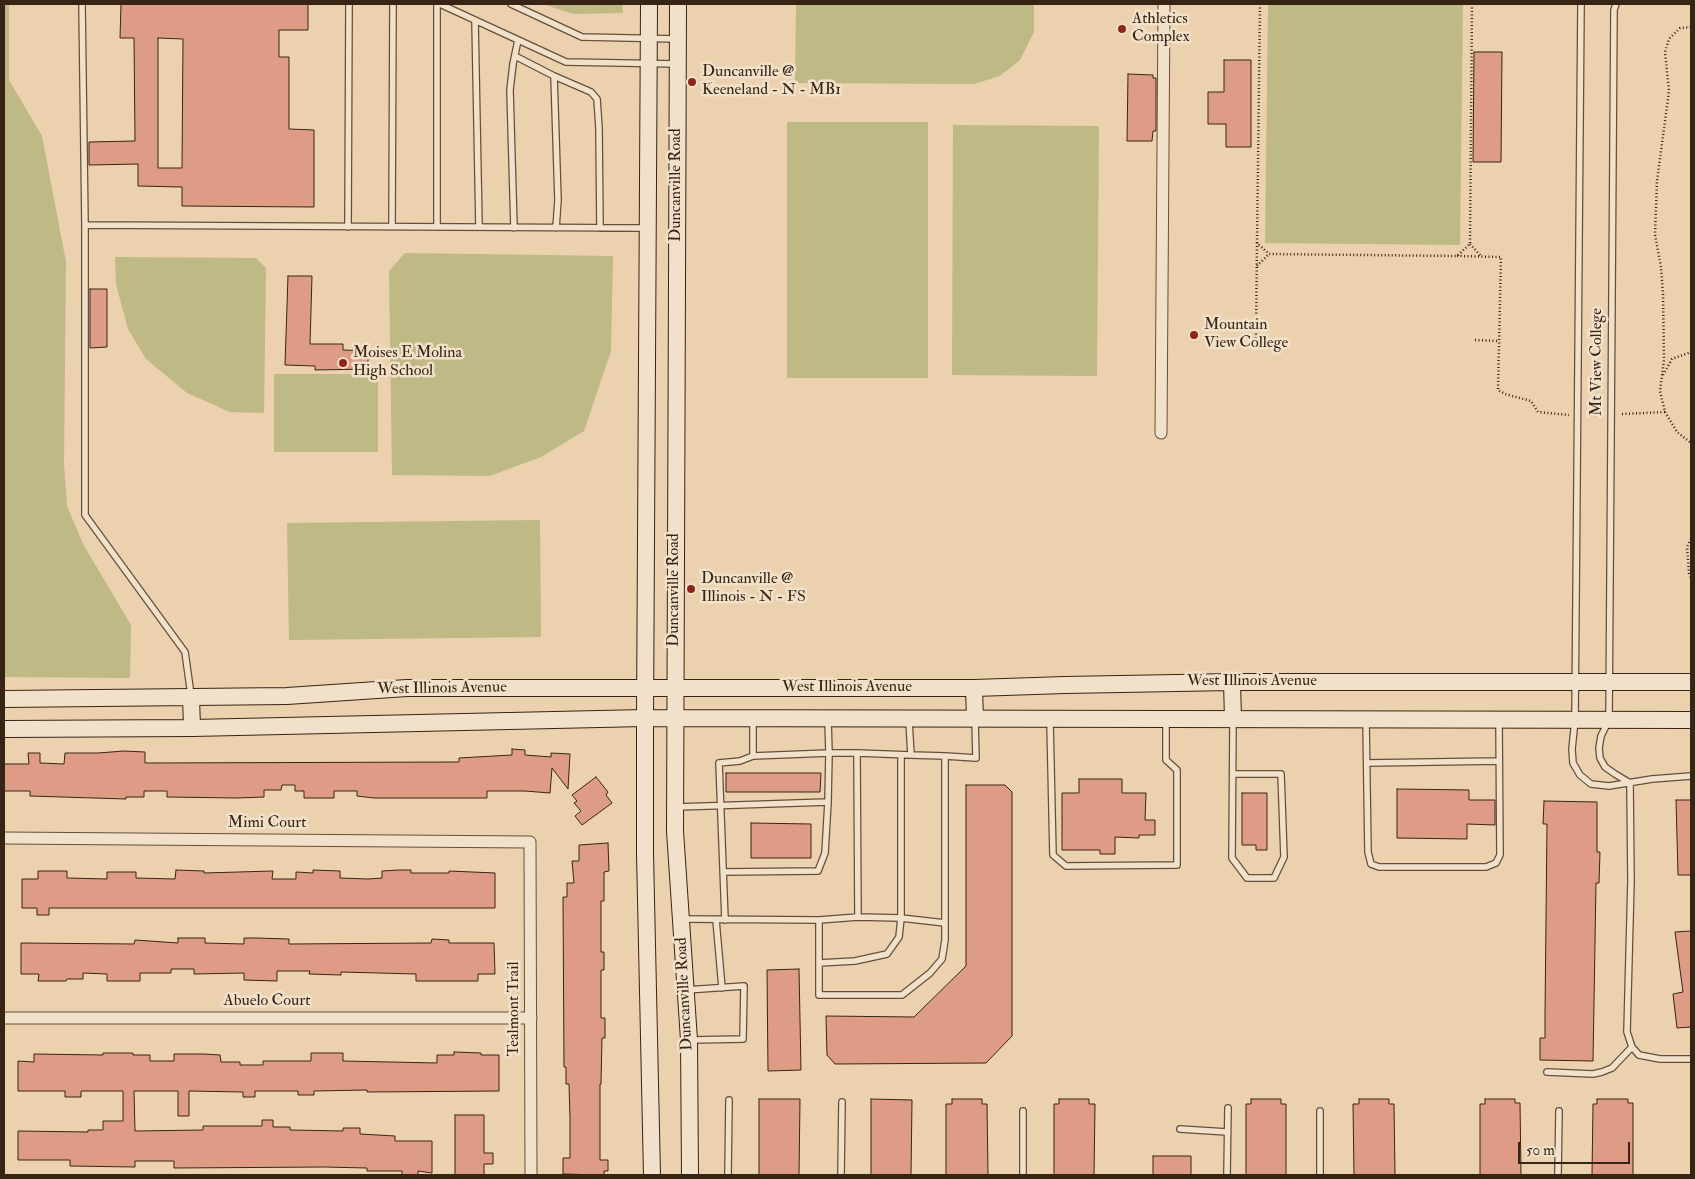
<!DOCTYPE html>
<html>
<head>
<meta charset="utf-8">
<style>
  body { margin:0 }
  #map { position:relative; width:1695px; height:1179px; overflow:hidden; background:#ebd1ad; font-family:"IM FELL Double Pica",serif }
  canvas { display:block }
  .frame { position:absolute; inset:0; border:5px solid #382414; pointer-events:none }
  .scale { position:absolute; left:1518px; top:1142px; width:112px; height:22px; box-sizing:border-box; border:2px solid #382414; border-top:0; padding-left:6px; font-size:15px; line-height:18px; white-space:nowrap; color:#382414; -webkit-text-stroke:4px #f2e1ca; paint-order:stroke }
</style>
</head>
<body>
<div id="map">
<canvas width="1695" height="1179"></canvas>
<div class="frame"></div>
<div class="scale">50 m</div>
</div>
<script>
const ctx = document.querySelector('canvas').getContext('2d');
ctx.lineJoin = 'round';
function paint(path, color) {
  ctx.fillStyle = color;
  ctx.fill(path, 'evenodd');
}
function poly(rows) {
  const path = new Path2D();
  for (const r of rows) {
    path.moveTo(r[0], r[1]);
    for (let i = 2; i < r.length; i += 2) path.lineTo(r[i], r[i + 1]);
  }
  return path;
}
function stroke(path, color, width, dash) {
  ctx.strokeStyle = color;
  ctx.lineWidth = width;
  ctx.lineCap = dash ? 'butt' : 'round';
  ctx.setLineDash(dash || []);
  ctx.stroke(path);
}
function label(font, color, halo, rows, align = 'center') {
  ctx.font = font + ' "IM FELL Double Pica",serif';
  ctx.lineWidth = 5;
  ctx.setLineDash([]);
  ctx.textBaseline = 'middle';
  ctx.strokeStyle = halo;
  ctx.fillStyle = color;
  for (const [text, x, y, turn = 0] of rows) {
    ctx.save();
    ctx.translate(x, y);
    ctx.rotate((+turn || 0) * Math.PI / 180);
    ctx.textAlign = isNaN(turn) ? turn : align;
    if (halo) ctx.strokeText(text, 0, 0);
    ctx.fillText(text, 0, 0);
    ctx.restore();
  }
}
const green = poly([
  [4,4,9,4,9,80,42,136,66,262,64,464,67,506,83,544,131,625,130,678,4,677],
  [543,4,622,4,623,13,573,14],
  [796,4,1034,4,1034,32,1020,60,1000,76,974,84,795,83],
  [1268,4,1463,4,1460,245,1265,243],
  [787,122,928,122,928,378,787,378],
  [953,125,1099,126,1097,376,952,375],
  [405,253,613,256,611,351,584,431,541,457,490,476,392,475,389,271],
  [115,257,256,258,266,268,264,413,230,412,187,393,146,359,128,329,116,284],
  [274,374,378,374,378,452,274,452],
  [540,520,541,637,289,640,287,523]
]);
const building = poly([
  [121,4,308,4,308,30,279,30,279,57,289,57,289,129,314,130,314,207,182,206,182,187,138,186,138,164,89,165,89,142,135,141,134,38,120,38,121,4],
  [158,38,183,39,182,168,158,168,158,38],
  [1474,52,1502,52,1501,162,1473,162,1474,52],
  [1224,60,1251,60,1251,147,1226,147,1226,124,1208,124,1208,92,1224,92,1224,60],
  [1128,74,1153,75,1153,78,1156,78,1156,131,1153,131,1152,141,1127,141,1128,74],
  [288,276,312,276,310,344,343,344,343,350,368,351,368,369,315,370,315,366,285,365,288,276],
  [90,289,107,289,107,347,90,348,90,289],
  [512,749,525,750,525,755,551,757,551,753,570,754,568,789,552,768,550,793,525,791,487,791,487,798,374,798,357,796,357,791,334,791,334,798,304,798,304,791,295,791,295,785,282,785,281,790,264,790,264,797,237,798,167,797,167,791,144,791,144,797,126,797,126,799,30,796,30,791,4,791,4,764,29,764,28,753,40,753,40,763,64,764,65,753,98,753,124,751,145,752,145,763,459,762,459,758,512,755,512,749],
  [726,773,821,773,820,792,726,792,726,773],
  [596,777,608,792,606,795,612,803,582,825,575,816,581,811,574,803,577,801,572,795,596,777],
  [1079,779,1122,779,1122,793,1146,793,1145,820,1155,820,1155,835,1139,835,1139,838,1115,837,1115,854,1100,854,1100,850,1062,850,1062,793,1079,793,1079,779],
  [966,785,1005,785,1012,792,1012,1036,986,1063,835,1064,827,1055,826,1016,914,1017,966,966,966,785],
  [1397,789,1469,790,1469,800,1495,800,1495,825,1467,824,1467,839,1397,838,1397,789],
  [1242,793,1267,793,1267,850,1256,850,1256,845,1242,845,1242,793],
  [1676,800,1691,800,1691,875,1678,875,1676,800],
  [1544,801,1597,802,1597,852,1600,852,1599,883,1596,883,1593,1061,1540,1060,1540,1038,1545,1038,1545,1015,1547,824,1543,824,1544,801],
  [751,823,811,824,811,858,751,858,751,823],
  [608,843,609,871,604,872,604,901,601,901,601,952,604,952,604,970,601,970,601,1018,605,1018,605,1038,602,1038,601,1084,600,1084,600,1160,608,1160,608,1171,604,1171,604,1175,563,1174,563,1158,570,1158,570,1118,569,1084,566,1084,566,1067,564,1067,563,897,567,897,567,883,574,883,572,861,579,861,579,845,608,843],
  [176,870,204,871,204,873,273,871,272,879,296,879,296,872,313,873,313,870,340,871,340,878,368,879,382,878,382,871,399,870,411,870,411,873,449,873,449,871,495,873,495,908,49,908,49,915,37,915,37,908,22,908,22,879,38,879,38,871,67,871,67,878,107,879,107,872,136,872,136,878,175,879,176,870],
  [1691,931,1691,1027,1677,1028,1673,994,1683,992,1675,932,1691,931],
  [178,938,205,938,205,943,244,944,244,938,256,938,289,939,289,944,431,943,432,939,449,940,449,943,494,943,495,974,478,974,478,981,416,981,416,974,341,972,341,975,309,974,310,971,277,971,277,981,244,980,244,973,194,974,194,969,171,969,171,973,140,973,140,981,107,981,107,974,83,973,83,979,67,979,66,981,38,981,39,974,21,974,21,943,134,944,135,940,178,943,178,938],
  [799,969,801,1070,768,1071,767,970,799,969],
  [454,1052,481,1053,481,1055,499,1055,499,1091,367,1092,367,1090,314,1091,314,1095,298,1095,298,1091,255,1091,255,1097,243,1097,243,1092,189,1091,189,1116,178,1116,178,1091,134,1091,135,1131,203,1130,203,1126,262,1126,262,1120,273,1120,273,1127,290,1127,290,1130,343,1131,343,1128,360,1128,360,1134,395,1136,395,1141,432,1141,432,1173,418,1171,418,1175,402,1175,402,1171,367,1171,367,1168,325,1167,174,1168,174,1161,135,1161,135,1167,70,1166,70,1160,18,1160,18,1131,88,1132,88,1130,103,1130,103,1121,123,1121,123,1091,81,1091,81,1097,65,1097,65,1091,18,1091,18,1061,34,1062,34,1054,103,1055,103,1053,133,1053,133,1055,150,1055,150,1061,174,1061,174,1054,204,1054,220,1055,221,1062,240,1062,240,1065,263,1065,263,1061,311,1061,311,1053,343,1053,343,1061,437,1063,437,1055,454,1055,454,1052],
  [759,1099,800,1099,799,1175,759,1175,759,1099],
  [871,1099,912,1100,911,1175,871,1175,871,1099],
  [952,1099,982,1099,982,1104,987,1104,988,1175,946,1175,946,1104,952,1104,952,1099],
  [1059,1099,1089,1099,1089,1104,1095,1104,1094,1175,1054,1175,1054,1104,1059,1104,1059,1099],
  [1251,1099,1281,1099,1281,1104,1286,1104,1286,1175,1246,1175,1246,1104,1251,1104,1251,1099],
  [1359,1099,1389,1099,1389,1104,1394,1104,1395,1175,1354,1175,1353,1104,1359,1104,1359,1099],
  [1485,1099,1515,1099,1515,1103,1520,1103,1521,1175,1480,1175,1480,1104,1485,1104,1485,1099],
  [1597,1099,1628,1099,1628,1103,1633,1103,1633,1175,1592,1175,1593,1104,1597,1104,1597,1099],
  [455,1115,484,1115,484,1153,493,1153,493,1164,484,1164,484,1175,455,1175,455,1115],
  [1153,1156,1191,1156,1191,1175,1153,1175,1153,1156]
]);
const path = poly([
  [1260,4,1257,243,1269,254,1457,256,1470,244,1472,4],
  [1470,244,1481,256],
  [1457,256,1501,257,1498,390,1505,394,1531,401,1538,412,1569,415],
  [1257,266,1269,254],
  [1256,338,1257,243],
  [1475,340,1499,341],
  [1663,375,1672,359,1691,352],
  [1665,412,1677,432,1691,443],
  [1622,414,1665,412,1660,391,1664,360,1663,294,1661,267,1655,235,1657,181,1669,91,1665,52,1669,39,1680,28,1691,27],
  [1587,415,1601,415],
  [1691,539,1687,547,1689,573,1691,578]
]);
const lane = poly([
  [82,4,85,225],
  [440,4,566,62,677,64],
  [511,4,582,37,677,39],
  [1581,4,1575,720,1572,749,1573,763,1580,775,1591,784,1609,786,1652,779,1691,776],
  [1616,4,1614,10,1609,720,1601,736,1599,748,1600,758,1605,767,1615,774,1630,783],
  [475,20,479,227],
  [515,56,554,76,558,200,556,228],
  [554,76,591,92,597,99,599,128,600,228],
  [348,227,349,4],
  [392,227,393,4],
  [437,227,437,4],
  [514,228,510,90,513,64,518,40],
  [191,695,185,652,85,515,85,225,645,228],
  [909,721,911,755,857,753,858,917,819,920,819,995,902,995,930,973,942,959,945,940,945,756,976,758,975,720],
  [1366,721,1368,852,1371,864,1379,867,1486,867,1496,863,1500,855,1499,720],
  [1050,722,1053,855,1066,866,1177,865,1177,770,1166,760,1166,721],
  [911,755,945,756],
  [753,756,829,753,828,719],
  [1367,763,1499,761],
  [1233,774,1281,774,1284,857,1274,878,1247,878,1232,858,1233,721],
  [1630,783,1631,881,1627,1032,1632,1047,1639,1055,1660,1059,1691,1059],
  [677,807,828,802,829,753,857,753],
  [723,872,818,871,825,853,828,802],
  [858,917,901,918,945,923],
  [683,919,819,920],
  [716,920,722,988],
  [725,920,719,763,740,761,753,756,753,720],
  [819,963,855,961,887,954,899,937,901,918,901,755],
  [686,990,744,986,743,1039,691,1040],
  [1547,1072,1593,1074,1602,1072,1612,1068,1632,1047],
  [1320,1111,1320,1175],
  [1180,1129,1227,1132],
  [728,1175,729,1100],
  [841,1175,842,1102],
  [1023,1175,1023,1111],
  [1227,1175,1228,1108],
  [1558,1175,1559,1111]
]);
const street = poly([
  [1161,433,1164,4],
  [4,838,530,842,531,1175],
  [4,1018,531,1018]
]);
const secondary = poly([
  [649,4,645,718,645,853,652,1175],
  [678,4,675,831,689,1040,690,1175],
  [1232,682,1233,719],
  [974,688,975,718],
  [191,697,192,728],
  [4,699,287,696,407,688,974,688,1065,685,1232,682,1691,682],
  [4,729,192,728,645,718,1691,720]
]);
const markers = [
  [1122,29,5,"#8f2418"],
  [692,82,5,"#8f2418"],
  [1194,335,5,"#8f2418"],
  [343,363,5,"#8f2418"],
  [691,589,5,"#8f2418"]
];
const poiNames = [
  ["Athletics",1132,20],
  ["Complex",1132,38],
  ["Duncanville @",702,73],
  ["Keeneland - N - MB1",702,91],
  ["Mountain",1204,326],
  ["View College",1204,344],
  ["Moises E Molina",353,354],
  ["High School",353,372],
  ["Duncanville @",701,580],
  ["Illinois - N - FS",701,598]
];
const streetNames = [
  ["Duncanville Road",677,185,-90],
  ["Mt View College",1598,362,-90],
  ["Duncanville Road",675,590,-90],
  ["West Illinois Avenue",1252,682],
  ["West Illinois Avenue",847,688],
  ["West Illinois Avenue",442,689,-1],
  ["Mimi Court",267,824],
  ["Duncanville Road",685,994,-93],
  ["Abuelo Court",267,1002],
  ["Tealmont Trail",515,1009,-90]
];
paint(green, '#beb985');
paint(building, '#de9c87');
stroke(building, '#382414', 1);
stroke(lane, '#654f3a', 8);
stroke(street, '#654f3a', 13);
stroke(secondary, '#382414', 18);
stroke(path, '#382414', 2.5, [1, 2.5]);
stroke(lane, '#f2e1ca', 5.5);
stroke(street, '#f2e1ca', 11);
stroke(secondary, '#f2e1ca', 16);
for (const [x, y, r, color] of markers) {
  const dot = new Path2D();
  dot.arc(x, y, r, 0, 2 * Math.PI);
  ctx.fillStyle = color;
  ctx.fill(dot);
  stroke(dot, '#f2e1ca', 2);
}
label('16px', '#382414', '#f2e1ca', poiNames, 'left');
label('16px', '#382414', '#f2e1ca', streetNames);
</script>
</body>
</html>
